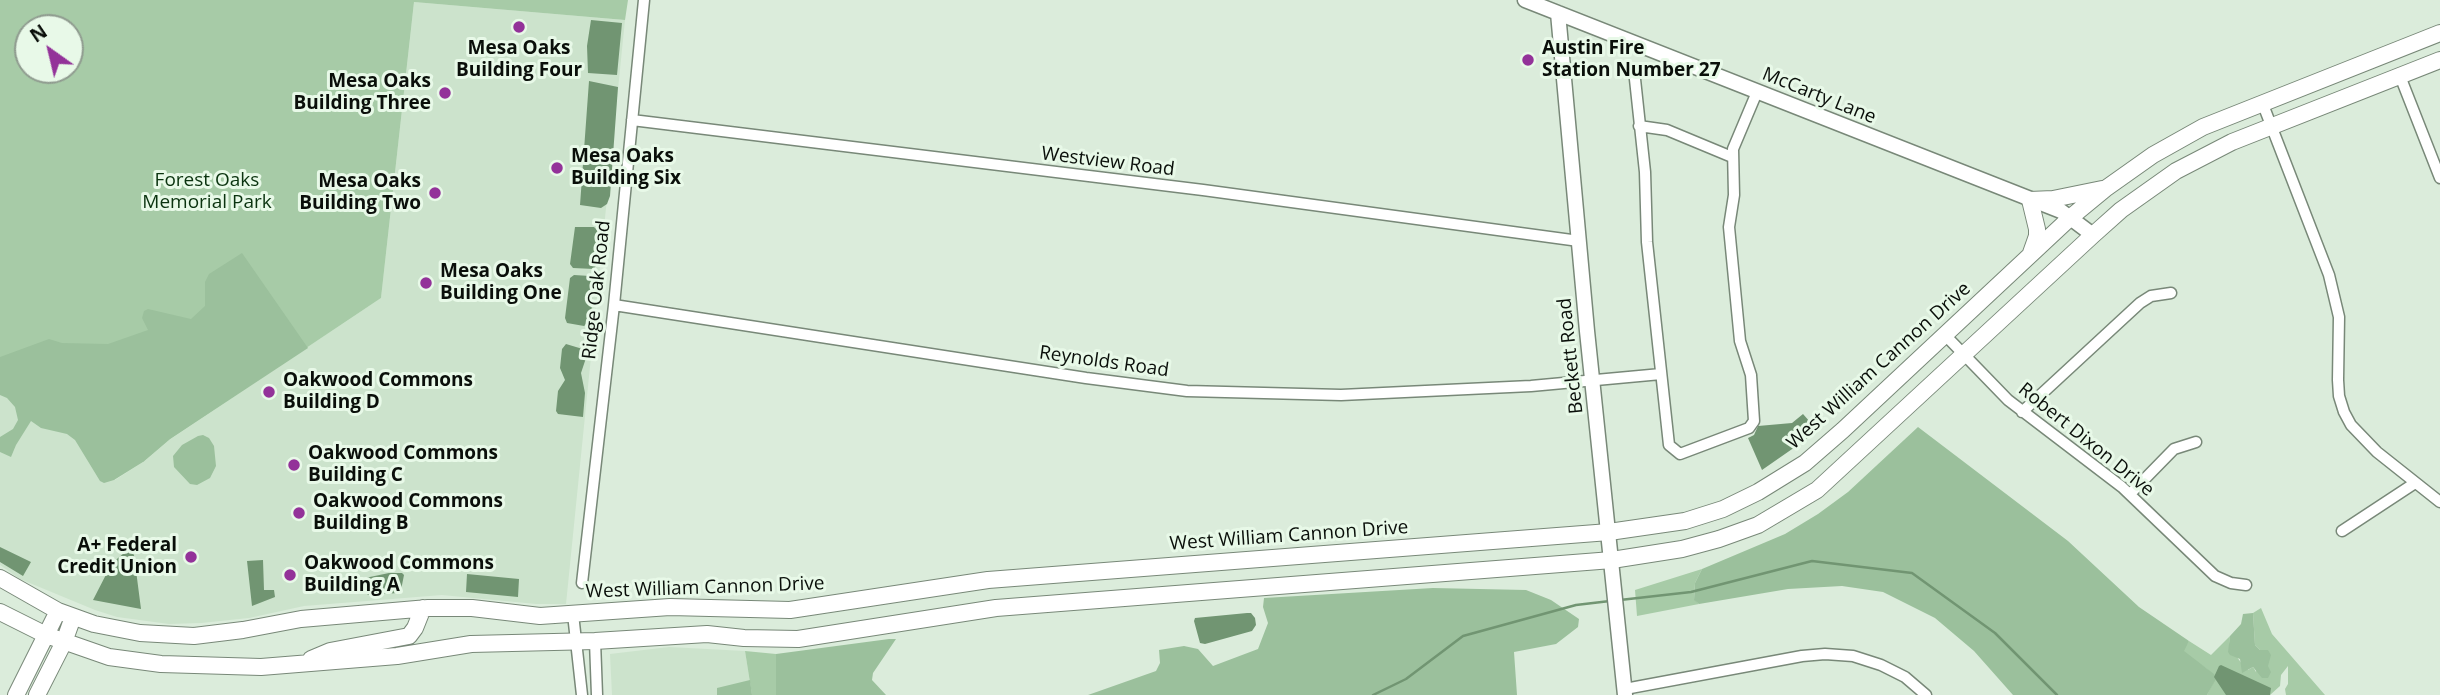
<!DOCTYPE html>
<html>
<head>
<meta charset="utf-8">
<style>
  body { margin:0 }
  #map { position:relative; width:2440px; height:695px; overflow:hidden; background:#dbecdb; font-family:"Open Sans",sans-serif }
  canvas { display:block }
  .north { position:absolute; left:14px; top:14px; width:70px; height:70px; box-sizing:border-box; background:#e8f9e8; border:2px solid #8f9b8f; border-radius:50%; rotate:326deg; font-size:19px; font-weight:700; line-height:28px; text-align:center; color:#0a0f0a }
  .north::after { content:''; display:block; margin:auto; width:24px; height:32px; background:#933299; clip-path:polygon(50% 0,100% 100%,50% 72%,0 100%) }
</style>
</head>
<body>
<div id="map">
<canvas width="2440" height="695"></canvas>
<div class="north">N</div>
</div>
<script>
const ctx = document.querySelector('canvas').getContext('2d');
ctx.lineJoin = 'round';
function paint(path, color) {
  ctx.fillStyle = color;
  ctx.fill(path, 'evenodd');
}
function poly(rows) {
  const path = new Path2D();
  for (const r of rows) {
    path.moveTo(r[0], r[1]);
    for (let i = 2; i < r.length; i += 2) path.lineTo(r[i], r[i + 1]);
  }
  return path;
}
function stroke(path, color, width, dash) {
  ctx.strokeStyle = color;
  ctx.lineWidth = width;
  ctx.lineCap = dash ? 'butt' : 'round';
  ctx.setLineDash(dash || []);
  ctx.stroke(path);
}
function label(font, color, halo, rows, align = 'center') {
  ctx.font = font + ' "Open Sans",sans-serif';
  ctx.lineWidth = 6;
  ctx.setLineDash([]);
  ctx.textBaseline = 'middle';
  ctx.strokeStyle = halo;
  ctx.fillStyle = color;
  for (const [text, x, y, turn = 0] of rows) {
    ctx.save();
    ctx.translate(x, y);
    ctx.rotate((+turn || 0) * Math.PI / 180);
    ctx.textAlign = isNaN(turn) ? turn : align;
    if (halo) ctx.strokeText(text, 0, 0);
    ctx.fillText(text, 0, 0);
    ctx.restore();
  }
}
const built = poly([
  [414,2,625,20,566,604,536,604,442,595,304,606,249,618,201,623,169,624,117,617,95,610,20,579,0,565,0,379,41,373,115,480,143,462,170,439,381,298],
  [669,647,745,651,752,695,612,695,610,654]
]);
const green = poly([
  [0,0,628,0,625,20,414,2,381,298,170,439,143,462,42,373,0,379],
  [28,28,70,28,70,70,28,70],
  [1702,569,1695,583,1694,599,1699,604,1637,616,1635,590],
  [2261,608,2272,634,2325,695,2286,695,2285,689,2288,684,2288,666,2281,675,2280,686,2270,695,2207,695,2215,679,2207,669,2186,655,2183,651,2186,645,2189,641,2211,655,2230,636,2229,646,2242,664,2248,670,2253,667,2256,672,2260,650,2255,645,2253,613],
  [745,651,776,654,776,695,752,695]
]);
const forest = poly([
  [242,253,308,348,170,439,143,462,114,480,104,483,100,481,75,440,67,434,41,428,31,421,16,445,11,457,0,452,0,437,13,429,18,420,15,407,7,398,0,395,0,357,49,339,62,343,108,344,148,330,142,318,144,311,148,309,191,319,205,306,205,282,209,274],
  [1918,427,2068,541,2139,607,2189,641,2184,651,2214,674,2216,679,2207,695,2013,695,1974,651,1935,618,1883,592,1842,586,1788,589,1699,604,1694,600,1695,583,1702,569,1785,534,1818,514,1848,492],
  [203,435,209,438,214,446,216,466,210,478,197,485,190,484,174,467,173,456,182,445,198,436],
  [1433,588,1526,590,1551,600,1579,619,1578,627,1556,644,1514,652,1517,695,1088,695,1156,671,1160,663,1159,650,1184,646,1198,649,1213,666,1258,649,1268,623,1263,607,1264,598],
  [2253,613,2255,645,2260,650,2268,650,2271,655,2268,666,2271,672,2268,678,2262,678,2253,667,2242,673,2240,659,2230,655,2228,652,2230,636,2241,624,2243,614],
  [889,639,896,639,873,673,872,680,886,695,776,695,776,654],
  [750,680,752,695,717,695,717,688]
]);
const water = poly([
  [591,20,622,23,617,75,588,73,587,46],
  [589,81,618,87,610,196,607,204,601,208,580,205],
  [575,227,594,227,599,232,597,264,594,269,573,268,570,264],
  [574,275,590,276,593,282,591,320,584,326,567,323,565,318,570,278],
  [566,344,586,350,586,358,581,373,585,393,583,417,558,414,556,411,558,391,565,380,560,368,562,349],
  [1803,414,1818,431,1762,470,1748,438,1754,435,1758,426,1792,423],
  [0,547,31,562,23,576,0,562],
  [129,549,134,555,141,609,93,600,112,563],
  [263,560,264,590,274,590,275,597,252,606,247,561],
  [389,573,402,573,404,575,401,590,398,593,368,595,363,587,365,578],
  [467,574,519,579,518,597,466,592],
  [1247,613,1251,613,1255,618,1256,625,1252,631,1205,644,1200,643,1194,621,1195,618],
  [2221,665,2271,688,2270,695,2226,695,2214,677,2219,666]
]);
const stream = poly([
  [1620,600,1691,592,1812,561,1912,573,1995,633,2057,695],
  [1373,695,1406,679,1463,636,1576,605,1610,601]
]);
const minor = poly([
  [1634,70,1645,172,1647,242,1669,445,1680,454,1749,428,1754,421,1751,375,1740,341,1729,227,1734,195,1733,149,1757,92],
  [2400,76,2440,178],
  [2262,102,2329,275,2339,317,2338,380,2339,396,2344,412,2351,425,2377,452,2440,502],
  [632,120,1203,190,1579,241],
  [1639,126,1667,130,1732,157],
  [614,305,1086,378,1187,391,1341,395,1531,386,1661,374],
  [1945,335,2008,400,2122,487,2215,576,2231,583,2246,585],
  [2022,412,2140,303,2151,296,2171,293],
  [2130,494,2174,449,2196,442],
  [2342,531,2415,483],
  [582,583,614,305,644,0],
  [573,614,582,695],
  [595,641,597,695],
  [1625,689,1802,656,1825,654,1853,656,1881,665,1905,677,1926,695]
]);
const tertiary = poly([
  [1525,0,2061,211,2093,235],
  [1558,13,1587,331,1625,695]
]);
const secondary = poly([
  [2031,253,2037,236,2037,229,2030,200,2053,199,2102,189],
  [0,578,58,611,94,624,140,633,194,636,243,630,301,619,428,608,472,608,540,616,670,607,790,610,988,580,1609,532,1685,521,1723,509,1758,492,1805,463,1843,430,2071,217,2105,189,2153,155,2203,127,2440,33],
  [0,612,46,635,109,657,161,664,261,667,397,656,471,644,595,641,707,634,744,638,798,639,996,608,1612,560,1682,549,1719,539,1758,525,1817,490,2093,235,2121,210,2176,171,2232,142,2440,60],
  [311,659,330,651,409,636,415,628,423,608],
  [16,695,58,611],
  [37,695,64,642,73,617]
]);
const markers = [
  [519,27,7,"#933299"],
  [1528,60,7,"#933299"],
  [445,93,7,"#933299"],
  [557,168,7,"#933299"],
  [435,193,7,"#933299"],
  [426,283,7,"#933299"],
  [269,392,7,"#933299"],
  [294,465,7,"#933299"],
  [299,513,7,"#933299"],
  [191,557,7,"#933299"],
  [290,575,7,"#933299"]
];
const poiNames = [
  ["Mesa Oaks",519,49,"center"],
  ["Building Four",519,71,"center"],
  ["Austin Fire",1542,49],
  ["Station Number 27",1542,71],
  ["Mesa Oaks",431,82,"right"],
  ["Building Three",431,104,"right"],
  ["Mesa Oaks",571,157],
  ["Building Six",571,179],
  ["Mesa Oaks",421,182,"right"],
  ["Building Two",421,204,"right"],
  ["Mesa Oaks",440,272],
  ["Building One",440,294],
  ["Oakwood Commons",283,381],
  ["Building D",283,403],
  ["Oakwood Commons",308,454],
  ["Building C",308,476],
  ["Oakwood Commons",313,502],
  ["Building B",313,524],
  ["A+ Federal",177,546,"right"],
  ["Credit Union",177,568,"right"],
  ["Oakwood Commons",304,564],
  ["Building A",304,586]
];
const streetNames = [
  ["McCarty Lane",1819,96,22],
  ["Westview Road",1108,162,7],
  ["Ridge Oak Road",597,290,-84],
  ["Beckett Road",1571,356,-96],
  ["Reynolds Road",1104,362,8],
  ["West William Cannon Drive",1879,366,-42],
  ["Robert Dixon Drive",2086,440,39],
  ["West William Cannon Drive",1289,536,-4],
  ["West William Cannon Drive",705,588,-2]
];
const parkNames = [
  ["Forest Oaks",207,181],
  ["Memorial Park",207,203]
];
paint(built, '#cce3cc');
paint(green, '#a7cba7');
paint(forest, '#9bc09c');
paint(water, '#719572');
stroke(stream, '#719572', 2.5);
stroke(minor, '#788878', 13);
stroke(tertiary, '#788878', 17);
stroke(secondary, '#788878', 18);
stroke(minor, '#fff', 10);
stroke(tertiary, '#fff', 14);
stroke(secondary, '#fff', 16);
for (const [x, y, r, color] of markers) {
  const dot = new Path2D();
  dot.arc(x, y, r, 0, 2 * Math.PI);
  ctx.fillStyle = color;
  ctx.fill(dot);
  stroke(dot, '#e8f9e8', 2.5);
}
label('bold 19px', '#0a0f0a', '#e8f9e8', poiNames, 'left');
label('19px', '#0a0f0a', '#e8f9e8', streetNames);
label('19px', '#0a330f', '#e8f9e8', parkNames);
</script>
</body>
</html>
